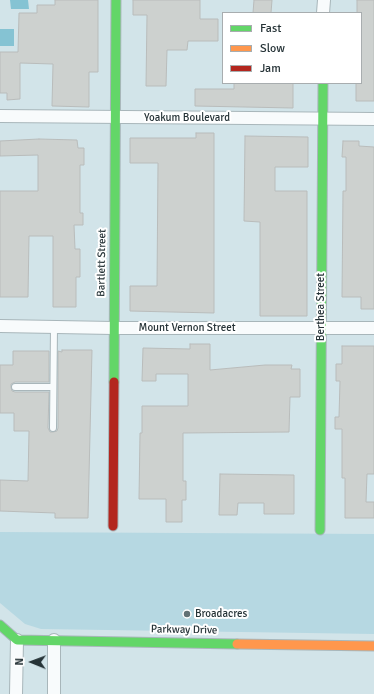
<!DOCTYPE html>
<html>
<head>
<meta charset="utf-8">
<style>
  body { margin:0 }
  #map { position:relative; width:374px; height:694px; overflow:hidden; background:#d2e4e9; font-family:Signika,sans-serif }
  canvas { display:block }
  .legend { position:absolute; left:222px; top:12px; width:140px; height:72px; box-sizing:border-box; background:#fff; border:1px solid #a8adaf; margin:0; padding:5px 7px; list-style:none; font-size:12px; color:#263337 }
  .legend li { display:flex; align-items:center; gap:8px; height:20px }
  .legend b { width:20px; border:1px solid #a8adaf }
  .north { position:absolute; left:12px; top:642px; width:40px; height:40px; -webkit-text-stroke:3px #fff; paint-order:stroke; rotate:271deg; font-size:11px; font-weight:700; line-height:16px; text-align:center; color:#263337 }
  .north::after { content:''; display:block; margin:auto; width:14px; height:18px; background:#263337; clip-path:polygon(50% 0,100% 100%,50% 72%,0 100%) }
</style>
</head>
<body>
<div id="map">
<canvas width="374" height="694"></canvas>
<ul class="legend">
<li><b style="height:5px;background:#63d668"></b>Fast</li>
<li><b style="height:5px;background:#ff974d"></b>Slow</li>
<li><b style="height:5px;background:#b3261e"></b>Jam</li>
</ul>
<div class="north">N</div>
</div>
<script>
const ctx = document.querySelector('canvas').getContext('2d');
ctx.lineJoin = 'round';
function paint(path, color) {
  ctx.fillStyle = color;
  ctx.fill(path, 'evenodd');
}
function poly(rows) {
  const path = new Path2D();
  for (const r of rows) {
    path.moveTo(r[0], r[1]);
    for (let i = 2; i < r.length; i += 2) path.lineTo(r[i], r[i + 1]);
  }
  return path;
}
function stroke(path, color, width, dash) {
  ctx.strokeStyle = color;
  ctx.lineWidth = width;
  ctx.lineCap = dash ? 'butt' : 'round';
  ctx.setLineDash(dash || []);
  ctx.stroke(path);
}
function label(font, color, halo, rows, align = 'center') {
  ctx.font = font + ' Signika,sans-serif';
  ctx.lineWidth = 4;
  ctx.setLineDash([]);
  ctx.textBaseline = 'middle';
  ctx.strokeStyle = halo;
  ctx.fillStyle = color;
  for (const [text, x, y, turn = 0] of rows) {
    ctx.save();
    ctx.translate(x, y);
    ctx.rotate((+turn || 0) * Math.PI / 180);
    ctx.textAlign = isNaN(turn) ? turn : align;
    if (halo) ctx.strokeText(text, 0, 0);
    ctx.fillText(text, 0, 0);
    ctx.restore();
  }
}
const green = poly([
  [0,532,374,534,374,634,41,629,25,624,0,603]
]);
const water = poly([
  [10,0,28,0,29,9,11,9],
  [0,29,14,29,14,46,0,46]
]);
const building = poly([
  [55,0,98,0,98,72,89,72,89,107,52,106,53,64,20,63,20,99,7,100,7,93,0,93,0,52,18,52,19,13,37,13,37,5,55,5,55,0],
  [133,0,200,0,200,19,218,19,218,41,188,41,187,50,167,50,166,86,146,86,147,15,133,15,133,0],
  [254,0,272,0,271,13,253,13,254,0],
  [357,0,374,0,374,101,356,101,356,83,361,83,361,13,357,13,357,0],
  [234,83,293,83,293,108,195,106,195,89,234,89,234,83],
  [196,133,214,133,214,313,130,311,130,286,157,286,158,163,130,163,130,138,196,138,196,133],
  [245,136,308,137,308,167,275,167,275,191,307,191,307,316,260,316,260,222,244,221,245,136],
  [39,139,77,140,78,148,84,148,84,165,80,165,80,213,83,213,83,225,74,225,75,249,80,249,80,277,76,277,76,307,53,307,53,236,29,236,28,297,0,297,0,191,38,191,38,155,0,156,0,141,39,139],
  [343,141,359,141,359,146,374,147,374,309,361,309,361,297,342,297,343,191,346,191,346,157,342,157,343,141],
  [190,344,210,344,210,370,265,365,292,365,291,369,300,369,300,397,290,397,289,432,183,433,183,481,186,481,186,500,182,500,182,522,166,522,166,499,139,499,140,433,142,433,142,406,188,406,188,374,156,374,156,381,142,381,143,348,190,349,190,344],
  [342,346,374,346,374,474,367,474,366,502,374,502,374,518,345,518,345,478,342,478,342,429,335,429,335,417,339,417,340,381,336,381,336,364,342,364,342,346],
  [62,350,92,350,88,518,55,518,55,513,0,511,0,480,28,481,29,431,14,431,14,413,0,413,0,365,13,365,13,351,49,351,49,382,15,382,11,384,11,387,12,391,15,392,49,392,48,428,50,432,53,432,57,431,58,428,58,351,62,352,62,350],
  [220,474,294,475,294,514,264,514,264,503,238,503,237,515,219,515,220,474]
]);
const lane = poly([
  [15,387,53,387],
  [53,428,54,327]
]);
const street = poly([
  [323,13,324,0],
  [0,116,374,119],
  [0,326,113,328,374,328],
  [16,694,17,640],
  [54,694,54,640]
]);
const fast = poly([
  [114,382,116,0],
  [320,530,323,83],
  [0,625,17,640,237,644]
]);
const slow = poly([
  [237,644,374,646]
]);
const jam = poly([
  [113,526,114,382]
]);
const markers = [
  [187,614,4,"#627175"]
];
const streetNames = [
  ["Yoakum Boulevard",187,118],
  ["Bartlett Street",102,263,-89],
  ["Berthea Street",321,307,-90],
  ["Mount Vernon Street",187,328],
  ["Parkway Drive",184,630,1]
];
const poiNames = [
  ["Broadacres",195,614]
];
paint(green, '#b6d8e2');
paint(water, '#85c3d3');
paint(building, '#cdd1cf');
stroke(building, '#b9bcbb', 1);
stroke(lane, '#a8b6ba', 8);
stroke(street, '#a8b6ba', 14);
stroke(fast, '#a8b6ba', 11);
stroke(slow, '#a8b6ba', 11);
stroke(jam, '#a8b6ba', 11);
stroke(lane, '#f8fbfc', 6);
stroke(street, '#f8fbfc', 12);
stroke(fast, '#63d668', 9);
stroke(slow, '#ff974d', 9);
stroke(jam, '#b3261e', 9);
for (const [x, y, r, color] of markers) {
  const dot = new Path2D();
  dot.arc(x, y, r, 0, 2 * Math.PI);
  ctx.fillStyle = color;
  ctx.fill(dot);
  stroke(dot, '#fff', 1.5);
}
label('11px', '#263337', '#fff', streetNames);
label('11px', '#263337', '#fff', poiNames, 'left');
</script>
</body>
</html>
